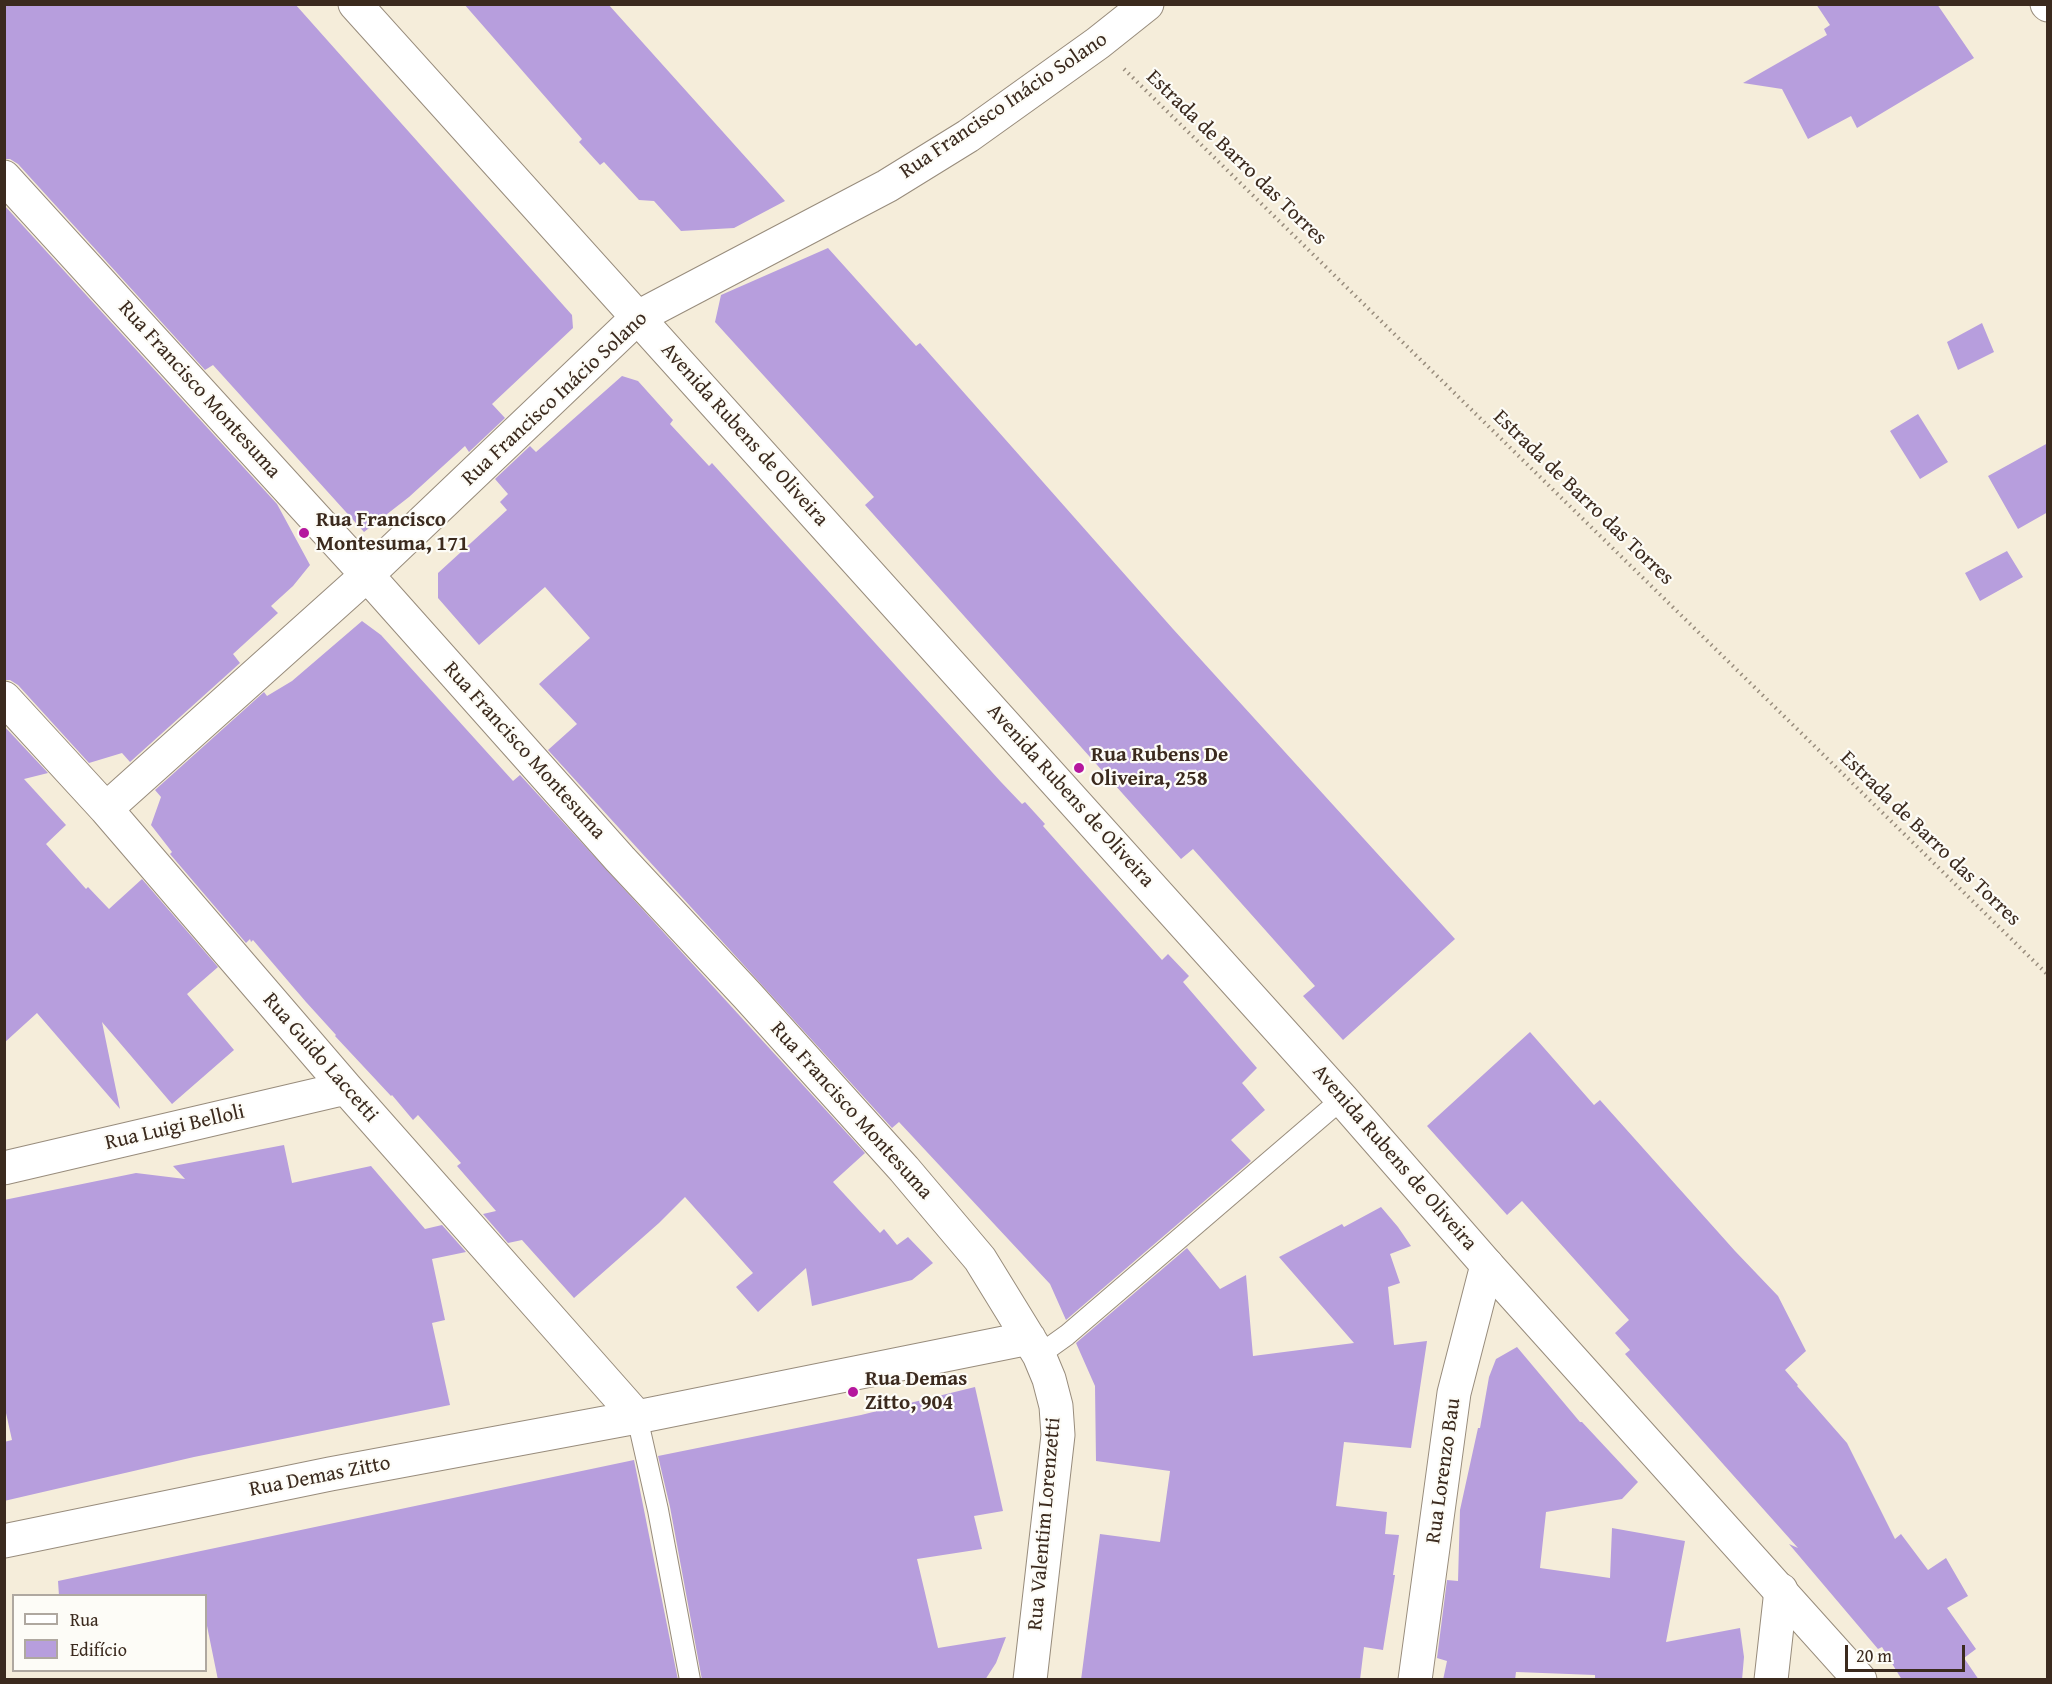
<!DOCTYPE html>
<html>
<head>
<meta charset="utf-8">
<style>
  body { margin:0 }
  #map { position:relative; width:2052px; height:1684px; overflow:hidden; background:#f5edda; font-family:"Gentium Book Plus",serif }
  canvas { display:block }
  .frame { position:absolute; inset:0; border:6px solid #3b2a1e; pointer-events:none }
  .legend { position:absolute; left:12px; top:1594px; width:195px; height:78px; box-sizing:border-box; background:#fdfcf7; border:2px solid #afa8a0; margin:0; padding:8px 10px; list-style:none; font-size:18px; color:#3b2a1e }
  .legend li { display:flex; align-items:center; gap:12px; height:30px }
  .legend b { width:30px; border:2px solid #afa8a0 }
  .scale { position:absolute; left:1845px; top:1645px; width:120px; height:27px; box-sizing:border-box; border:3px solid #3b2a1e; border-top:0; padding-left:8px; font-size:18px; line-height:21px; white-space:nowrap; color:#3b2a1e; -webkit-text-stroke:4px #fdfcf7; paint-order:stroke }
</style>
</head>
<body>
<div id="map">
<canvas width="2052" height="1684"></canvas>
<div class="frame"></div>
<ul class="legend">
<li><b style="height:8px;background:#fff"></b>Rua</li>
<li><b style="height:16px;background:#b79edd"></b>Edifício</li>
</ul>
<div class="scale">20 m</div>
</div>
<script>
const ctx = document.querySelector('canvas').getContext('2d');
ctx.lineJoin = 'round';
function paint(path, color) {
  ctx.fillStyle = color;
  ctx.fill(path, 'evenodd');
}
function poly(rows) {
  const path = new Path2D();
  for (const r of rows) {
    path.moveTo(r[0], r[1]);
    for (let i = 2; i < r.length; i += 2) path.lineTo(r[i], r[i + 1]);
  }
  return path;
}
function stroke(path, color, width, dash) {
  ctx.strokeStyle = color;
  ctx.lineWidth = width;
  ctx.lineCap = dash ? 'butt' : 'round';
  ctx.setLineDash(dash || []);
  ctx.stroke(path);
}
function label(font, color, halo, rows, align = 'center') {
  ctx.font = font + ' "Gentium Book Plus",serif';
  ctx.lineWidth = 4.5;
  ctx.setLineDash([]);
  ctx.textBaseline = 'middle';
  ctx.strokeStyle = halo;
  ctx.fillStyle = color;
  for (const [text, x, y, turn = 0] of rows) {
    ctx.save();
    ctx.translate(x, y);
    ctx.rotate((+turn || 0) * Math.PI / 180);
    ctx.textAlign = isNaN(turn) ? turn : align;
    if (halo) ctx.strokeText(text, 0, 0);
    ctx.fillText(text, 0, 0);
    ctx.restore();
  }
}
const building = poly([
  [4,4,295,4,572,315,573,328,492,404,505,418,469,452,465,446,409,497,364,532,213,365,205,370,18,164,10,159,4,159],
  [464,4,608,4,785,201,734,228,681,231,654,201,639,200,604,162,600,165,579,142,582,139],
  [1816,4,1937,4,1974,58,1857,128,1851,116,1808,139,1782,89,1743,83,1827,35,1824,29,1830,25],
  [4,205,277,504,310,565,293,586,271,606,278,613,233,654,240,663,130,762,122,753,89,763,18,685,10,680,4,680],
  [828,248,916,346,920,343,1173,629,1455,939,1343,1040,1303,996,1315,986,1193,849,1181,859,865,505,874,497,715,322,721,295],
  [1982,323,1994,352,1958,370,1947,342],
  [622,376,638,381,673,420,670,424,709,466,712,463,1001,782,1022,804,1025,802,1045,824,1043,826,1162,960,1168,954,1189,976,1183,982,1257,1068,1242,1083,1265,1110,1231,1140,1251,1161,1066,1320,1050,1284,899,1122,892,1128,548,750,577,724,539,684,590,638,545,587,479,645,438,598,438,573,507,510,500,502,508,494,495,479,530,446,536,452],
  [1918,414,1948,462,1920,479,1890,431],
  [2048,443,2048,512,2018,529,1988,476],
  [2007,551,2023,577,1980,601,1965,573],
  [362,621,381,635,513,781,520,775,865,1153,833,1182,880,1233,884,1229,897,1245,908,1237,933,1263,912,1280,812,1306,806,1268,758,1312,736,1287,753,1273,685,1197,659,1223,574,1298,522,1240,508,1243,483,1214,496,1211,457,1166,461,1163,418,1115,413,1120,392,1095,391,1096,335,1036,336,1035,306,1002,253,940,251,942,250,939,246,943,170,854,172,852,151,825,161,797,155,790,264,692,267,696,292,681],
  [4,726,48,773,24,779,66,825,46,844,86,889,88,887,109,909,142,879,218,967,187,994,234,1050,172,1104,102,1022,120,1109,37,1013,4,1043],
  [1530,1032,1594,1105,1600,1100,1735,1251,1778,1296,1806,1351,1785,1370,1798,1385,1797,1386,1847,1443,1895,1539,1901,1534,1928,1570,1946,1558,1968,1596,1947,1608,1976,1649,1964,1658,1979,1680,1902,1680,1882,1647,1878,1649,1789,1544,1798,1548,1625,1354,1630,1350,1615,1333,1629,1320,1522,1201,1507,1215,1427,1126],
  [284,1145,292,1183,371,1166,425,1229,442,1225,466,1252,432,1259,445,1320,432,1323,450,1405,194,1457,4,1501,4,1442,12,1440,4,1404,4,1200,136,1173,185,1179,173,1166],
  [1381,1207,1398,1227,1411,1246,1390,1254,1400,1283,1388,1287,1394,1345,1427,1341,1411,1448,1344,1442,1336,1506,1387,1512,1385,1534,1399,1535,1393,1575,1395,1575,1383,1650,1364,1647,1360,1680,1081,1680,1100,1534,1160,1542,1170,1471,1096,1461,1095,1386,1076,1343,1187,1248,1220,1289,1246,1275,1253,1356,1354,1343,1279,1257,1342,1224,1344,1227],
  [1517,1347,1580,1422,1582,1422,1638,1482,1622,1499,1546,1512,1540,1568,1610,1578,1612,1528,1685,1541,1666,1642,1740,1628,1744,1657,1742,1680,1595,1680,1595,1675,1516,1672,1515,1680,1443,1680,1447,1661,1437,1658,1447,1580,1458,1581,1460,1510,1478,1428,1480,1428,1489,1377,1496,1359],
  [975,1387,1003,1511,974,1516,982,1549,917,1559,938,1648,1006,1637,996,1663,985,1680,702,1680,670,1507,658,1456,861,1415],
  [634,1460,678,1680,218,1680,206,1621,206,1596,59,1596,58,1581]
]);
const path = poly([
  [1124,69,2048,975]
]);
const service = poly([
  [1039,1355,1067,1335,1342,1099],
  [637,1417,658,1510,690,1680]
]);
const minor = poly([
  [2047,4,2048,5],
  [4,177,367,575,620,859,747,995,904,1169,980,1259,1039,1355,1049,1379,1056,1406,1058,1435,1030,1680],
  [4,698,106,809,346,1088,637,1417],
  [106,809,367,575,638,317],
  [4,1168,346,1088],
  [4,1541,330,1474,637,1417,1029,1338],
  [1415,1680,1454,1393,1487,1265],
  [1771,1680,1781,1590]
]);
const tertiary = poly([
  [638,317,887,186,968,136,1098,43,1147,4]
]);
const secondary = poly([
  [355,4,1342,1099,1487,1265,1860,1680]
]);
const markers = [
  [304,533,6,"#b5179e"],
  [1079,768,6,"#b5179e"],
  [853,1392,6,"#b5179e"]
];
const streetNames = [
  ["Rua Francisco Inácio Solano",1004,106,-34],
  ["Estrada de Barro das Torres",1236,158,44],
  ["Rua Francisco Montesuma",199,390,48],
  ["Rua Francisco Inácio Solano",555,399,-43],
  ["Avenida Rubens de Oliveira",744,435,48],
  ["Estrada de Barro das Torres",1583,498,44],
  ["Rua Francisco Montesuma",524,751,48],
  ["Avenida Rubens de Oliveira",1070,796,48],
  ["Estrada de Barro das Torres",1930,839,44],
  ["Rua Guido Laccetti",320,1058,49],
  ["Rua Francisco Montesuma",851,1111,48],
  ["Rua Luigi Belloli",175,1128,-13],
  ["Avenida Rubens de Oliveira",1394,1158,49],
  ["Rua Lorenzo Bau",1444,1471,-82],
  ["Rua Demas Zitto",320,1477,-11],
  ["Rua Valentim Lorenzetti",1045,1524,-85]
];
const poiNames = [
  ["Rua Francisco",316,521],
  ["Montesuma, 171",316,545],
  ["Rua Rubens De",1091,756],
  ["Oliveira, 258",1091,780],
  ["Rua Demas",865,1380],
  ["Zitto, 904",865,1404]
];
paint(building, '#b79edd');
stroke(service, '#988c7c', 22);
stroke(minor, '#988c7c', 35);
stroke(tertiary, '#988c7c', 35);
stroke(secondary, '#988c7c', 35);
stroke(path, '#988c7c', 4, [1.5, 4.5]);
stroke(service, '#fff', 20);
stroke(minor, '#fff', 33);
stroke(tertiary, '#fff', 33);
stroke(secondary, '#fff', 33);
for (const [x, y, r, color] of markers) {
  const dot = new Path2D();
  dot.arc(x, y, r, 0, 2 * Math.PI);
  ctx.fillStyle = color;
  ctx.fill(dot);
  stroke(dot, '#fdfcf7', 2);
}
label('21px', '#3b2a1e', '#fdfcf7', streetNames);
label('bold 21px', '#3b2a1e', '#fdfcf7', poiNames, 'left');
</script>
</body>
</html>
